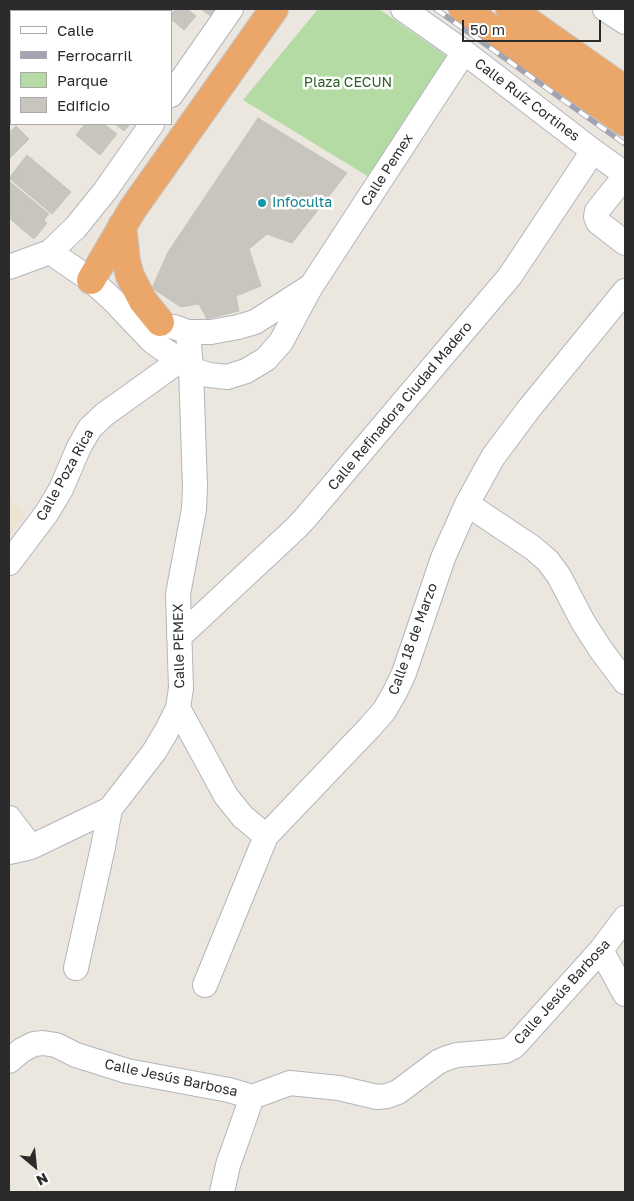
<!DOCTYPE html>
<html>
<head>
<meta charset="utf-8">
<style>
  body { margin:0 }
  #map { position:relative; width:634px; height:1201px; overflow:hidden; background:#ebe7df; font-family:"Golos Text",sans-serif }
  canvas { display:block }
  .frame { position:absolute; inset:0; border:10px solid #2b2b2b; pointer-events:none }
  .legend { position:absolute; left:10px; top:10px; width:162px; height:115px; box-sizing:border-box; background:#fff; border:1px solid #aaa; margin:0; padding:6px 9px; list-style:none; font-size:15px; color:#2b2b2b }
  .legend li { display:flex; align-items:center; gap:10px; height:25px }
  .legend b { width:25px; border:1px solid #aaa }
  .north { position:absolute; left:10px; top:1141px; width:50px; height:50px; -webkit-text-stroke:4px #fff; paint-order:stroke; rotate:152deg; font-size:14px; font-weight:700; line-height:20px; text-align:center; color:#2b2b2b }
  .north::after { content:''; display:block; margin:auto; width:18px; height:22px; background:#2b2b2b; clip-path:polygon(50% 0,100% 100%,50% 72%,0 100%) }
  .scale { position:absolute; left:462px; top:20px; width:139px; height:22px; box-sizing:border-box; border:2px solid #2b2b2b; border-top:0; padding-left:6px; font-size:15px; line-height:18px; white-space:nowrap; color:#2b2b2b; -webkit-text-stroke:4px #fff; paint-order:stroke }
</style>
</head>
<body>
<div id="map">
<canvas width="634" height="1201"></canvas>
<div class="frame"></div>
<ul class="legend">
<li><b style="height:6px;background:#fff"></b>Calle</li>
<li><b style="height:6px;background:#a3a4b3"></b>Ferrocarril</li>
<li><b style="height:14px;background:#b4dba3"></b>Parque</li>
<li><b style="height:14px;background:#c7c5be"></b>Edificio</li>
</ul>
<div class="north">N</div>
<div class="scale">50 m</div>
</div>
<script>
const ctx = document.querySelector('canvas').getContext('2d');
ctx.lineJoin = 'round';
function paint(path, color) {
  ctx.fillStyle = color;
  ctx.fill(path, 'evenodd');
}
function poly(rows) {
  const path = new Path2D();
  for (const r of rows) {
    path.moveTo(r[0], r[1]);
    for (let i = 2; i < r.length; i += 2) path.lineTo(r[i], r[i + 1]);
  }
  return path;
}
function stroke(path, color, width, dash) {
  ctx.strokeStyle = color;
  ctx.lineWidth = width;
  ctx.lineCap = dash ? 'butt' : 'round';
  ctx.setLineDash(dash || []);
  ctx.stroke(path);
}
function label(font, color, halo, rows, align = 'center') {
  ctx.font = font + ' "Golos Text",sans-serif';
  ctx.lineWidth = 5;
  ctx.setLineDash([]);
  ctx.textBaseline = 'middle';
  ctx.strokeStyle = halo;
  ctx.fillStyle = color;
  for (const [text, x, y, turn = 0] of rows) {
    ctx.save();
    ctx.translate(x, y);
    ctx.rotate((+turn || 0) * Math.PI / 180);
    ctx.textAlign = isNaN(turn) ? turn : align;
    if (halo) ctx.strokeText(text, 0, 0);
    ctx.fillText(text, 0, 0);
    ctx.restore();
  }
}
const education = poly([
  [9,500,26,513,9,536]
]);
const green = poly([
  [318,9,379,9,449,58,369,177,243,100]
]);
const building = poly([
  [44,9,69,9,66,11,47,11,44,9],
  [176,9,187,9,196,16,184,30,171,19,171,14,176,9],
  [201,9,219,9,212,17,201,9],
  [9,70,11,73,11,81,9,84,9,70],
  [258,118,347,173,292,243,267,234,249,249,261,286,236,296,239,311,207,319,199,304,181,307,152,288,168,252,258,118],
  [85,124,104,124,117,134,100,155,76,135,85,124],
  [115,124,130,124,124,131,115,124],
  [16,126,29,139,9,159,9,133,16,126],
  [27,155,71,192,52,214,9,178,27,155],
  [9,181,49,214,44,220,47,223,34,239,9,218,9,181]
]);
const minor = poly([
  [403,9,464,52,593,151,625,174],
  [605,9,625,22],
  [79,11,81,9],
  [171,95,231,9],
  [9,103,11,101],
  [625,176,597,211,596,217,598,222,625,243],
  [50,252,76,227,105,191,152,124],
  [9,267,50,252,91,280,115,302,152,341,191,369,209,375,227,377,246,371,266,359,281,342,310,288,464,52],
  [174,327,188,332,211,332,238,327,255,322,308,288],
  [467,504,533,548,548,561,559,576,583,622,601,650,625,682],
  [9,563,46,514,54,501,61,489,79,447,90,428,105,414,179,361],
  [179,637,297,527,307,516,510,276,593,151],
  [178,708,226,796,243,817,266,836],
  [9,818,31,847],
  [9,852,31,847,110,809],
  [601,950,625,994],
  [76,968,103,847,110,809,154,752,166,732,178,708,181,688,178,594,194,509,195,487,191,369,188,332],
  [205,985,266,836,370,727,384,711,395,692,404,673,443,558,467,504,493,457,528,410,625,291],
  [9,1061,22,1050,34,1044,43,1043,56,1045,76,1055,127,1071,229,1090,252,1097,290,1083,339,1088,377,1097,387,1096,398,1092,438,1062,447,1058,457,1055,505,1051,513,1047,519,1041,601,950,625,918],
  [222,1192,228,1165,252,1097]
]);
const highway = poly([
  [463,9,625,122],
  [510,9,625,90],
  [122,226,126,261,130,276,143,301,160,322],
  [91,280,132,210,274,9]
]);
const rail = poly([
  [436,9,625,144]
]);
const markers = [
  [262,203,5,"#0f9aa8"]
];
const parkNames = [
  ["Plaza CECUN",348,83]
];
const streetNames = [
  ["Calle Ruíz Cortines",527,100,37],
  ["Calle Pemex",387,170,-57],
  ["Calle Refinadora Ciudad Madero",400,406,-50],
  ["Calle Poza Rica",65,475,-61],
  ["Calle 18 de Marzo",413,639,-70],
  ["Calle PEMEX",179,646,-91],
  ["Calle Jesús Barbosa",562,992,-48],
  ["Calle Jesús Barbosa",171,1078,12]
];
const cultureNames = [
  ["Infoculta",272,203]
];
paint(education, '#ebe3d1');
paint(green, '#b4dba3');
paint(building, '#c7c5be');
stroke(building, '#c7c2b9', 1);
stroke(minor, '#b3b5bd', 26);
stroke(highway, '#c4c4c4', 30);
stroke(minor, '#fff', 24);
stroke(highway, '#eba76a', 28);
stroke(rail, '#a3a4b3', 5.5);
stroke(rail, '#fff', 4, [11]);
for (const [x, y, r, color] of markers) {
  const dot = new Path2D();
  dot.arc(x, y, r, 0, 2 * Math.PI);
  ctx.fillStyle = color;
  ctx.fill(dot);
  stroke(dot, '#fff', 2);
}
label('14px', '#2e6123', '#fff', parkNames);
label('14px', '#2b2b2b', '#fff', streetNames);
label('14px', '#0d838f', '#fff', cultureNames, 'left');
</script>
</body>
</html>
